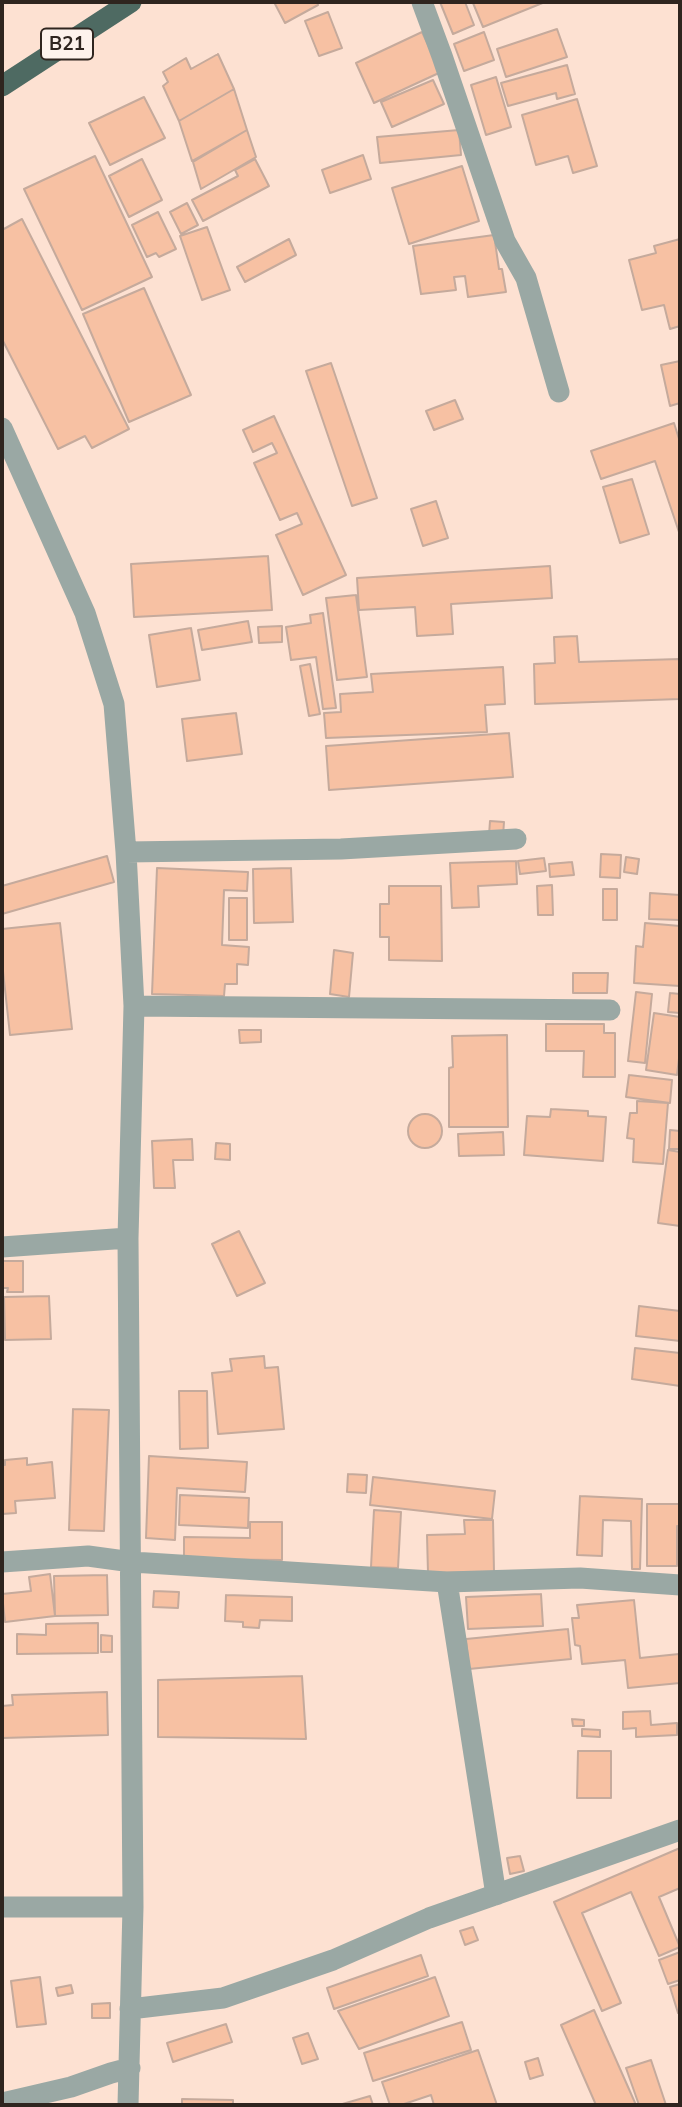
<!DOCTYPE html>
<html>
<head>
<meta charset="utf-8">
<style>
  body { margin:0 }
  #map { position:relative; width:682px; height:2107px; overflow:hidden; background:#fde1d2; font-family:Mulish,sans-serif }
  canvas { display:block }
  .frame { position:absolute; inset:0; border:4px solid #2f251f; pointer-events:none }
</style>
</head>
<body>
<div id="map">
<canvas width="682" height="2107"></canvas>
<div class="frame"></div>
</div>
<script>
const ctx = document.querySelector('canvas').getContext('2d');
ctx.lineJoin = 'round';
function paint(path, color) {
  ctx.fillStyle = color;
  ctx.fill(path, 'evenodd');
}
function poly(rows) {
  const path = new Path2D();
  for (const r of rows) {
    if (r.length === 3) {
      path.moveTo(r[0] + r[2], r[1]);
      path.arc(r[0], r[1], r[2], 0, 2 * Math.PI);
      continue;
    }
    path.moveTo(r[0], r[1]);
    for (let i = 2; i < r.length; i += 2) path.lineTo(r[i], r[i + 1]);
  }
  return path;
}
function stroke(path, color, width, dash) {
  ctx.strokeStyle = color;
  ctx.lineWidth = width;
  ctx.lineCap = dash ? 'butt' : 'round';
  ctx.setLineDash(dash || []);
  ctx.stroke(path);
}
function label(font, color, halo, rows, align = 'center') {
  ctx.font = font + ' Mulish,sans-serif';
  ctx.lineWidth = 6;
  ctx.setLineDash([]);
  ctx.textBaseline = 'middle';
  ctx.strokeStyle = halo;
  ctx.fillStyle = color;
  for (const [text, x, y, turn = 0] of rows) {
    ctx.save();
    ctx.translate(x, y);
    ctx.rotate((+turn || 0) * Math.PI / 180);
    ctx.textAlign = isNaN(turn) ? turn : align;
    if (halo) ctx.strokeText(text, 0, 0);
    ctx.fillText(text, 0, 0);
    ctx.restore();
  }
}
const building = poly([
  [274,2,317,2,318,5,285,23,274,2],
  [440,2,465,2,474,25,453,34,440,2],
  [476,2,545,2,483,27,473,3,476,2],
  [328,12,342,48,319,56,305,21,328,12],
  [557,29,567,57,506,77,497,49,557,29],
  [422,32,441,72,374,103,356,63,422,32],
  [484,32,494,60,464,71,454,44,484,32],
  [218,54,234,89,179,121,163,86,168,82,163,72,186,58,191,69,218,54],
  [567,65,575,94,557,99,556,93,508,106,501,83,567,65],
  [496,77,511,127,486,135,471,85,496,77],
  [433,80,444,104,392,127,381,102,433,80],
  [234,89,247,130,192,161,179,121,234,89],
  [144,97,165,138,110,165,89,123,144,97],
  [577,99,597,166,573,173,568,156,536,165,522,115,577,99],
  [247,130,256,157,201,189,193,162,247,130],
  [459,130,461,155,380,163,377,137,459,130],
  [363,155,371,179,330,193,322,170,363,155],
  [95,156,152,277,82,310,24,189,95,156],
  [142,159,162,200,129,217,109,176,142,159],
  [255,159,269,186,203,221,192,200,238,176,235,170,255,159],
  [462,166,479,221,409,244,392,188,462,166],
  [187,203,198,225,181,234,170,212,187,203],
  [158,212,176,249,159,257,156,253,147,257,132,225,158,212],
  [22,219,129,429,92,448,85,436,58,449,2,339,2,230,22,219],
  [207,227,230,290,202,300,180,236,207,227],
  [494,235,499,269,502,269,506,292,468,297,465,276,454,277,456,290,421,294,413,246,494,235],
  [289,239,296,255,245,282,237,267,289,239],
  [680,239,680,326,670,329,664,305,642,310,629,260,656,253,654,246,680,239],
  [144,288,191,395,129,422,83,314,144,288],
  [680,361,680,403,670,406,661,365,680,361],
  [331,363,377,498,352,506,306,371,331,363],
  [455,400,463,419,434,430,426,411,455,400],
  [274,416,346,575,303,595,276,535,302,524,297,513,280,520,254,463,277,453,272,443,253,452,243,430,274,416],
  [674,423,680,442,680,535,655,461,601,479,591,451,674,423],
  [632,479,649,534,620,543,603,487,632,479],
  [436,501,448,538,423,546,411,509,436,501],
  [268,556,272,610,134,617,131,564,268,556],
  [550,566,552,598,451,604,453,634,417,636,415,607,359,610,357,578,550,566],
  [356,595,367,677,337,680,326,598,356,595],
  [323,613,336,708,323,709,316,657,291,660,286,627,311,623,310,615,323,613],
  [248,621,252,642,202,650,198,630,248,621],
  [282,626,282,642,259,643,258,627,282,626],
  [191,628,200,680,157,687,149,635,191,628],
  [577,636,579,662,680,659,680,699,535,704,534,664,555,663,554,637,577,636],
  [310,664,320,714,309,716,300,666,310,664],
  [503,667,505,704,485,705,487,732,326,738,324,713,341,712,340,694,373,692,371,674,503,667],
  [236,713,242,754,187,761,182,719,236,713],
  [509,733,513,777,329,790,326,746,509,733],
  [490,821,504,822,503,836,489,835,490,821],
  [601,854,621,855,620,878,600,877,601,854],
  [107,856,114,882,2,914,2,886,107,856],
  [626,857,639,859,637,874,624,872,626,857],
  [544,858,546,871,520,874,518,861,544,858],
  [516,861,517,884,478,886,479,907,452,908,450,863,516,861],
  [572,862,574,875,550,877,549,864,572,862],
  [157,868,248,872,247,891,224,890,222,945,249,947,248,965,237,964,237,984,225,984,224,996,152,994,157,868],
  [291,868,293,922,254,923,253,869,291,868],
  [552,885,553,915,538,915,537,886,552,885],
  [389,886,441,886,442,961,389,960,389,937,380,937,380,904,389,904,389,886],
  [603,889,617,889,617,920,603,920,603,889],
  [650,893,680,895,680,920,649,919,650,893],
  [229,898,247,898,247,940,229,940,229,898],
  [60,923,72,1029,10,1035,2,962,2,929,60,923],
  [645,923,680,926,680,986,634,983,636,946,643,947,645,923],
  [334,950,353,953,349,997,330,994,334,950],
  [573,973,608,973,607,993,573,993,573,973],
  [636,992,652,994,645,1063,628,1061,636,992],
  [670,993,680,994,680,1013,668,1012,670,993],
  [654,1013,680,1017,680,1050,677,1075,646,1070,654,1013],
  [546,1024,604,1024,604,1033,615,1033,615,1077,583,1077,584,1051,546,1051,546,1024],
  [239,1030,261,1030,261,1042,240,1043,239,1030],
  [507,1035,508,1127,449,1127,449,1068,453,1067,452,1036,507,1035],
  [629,1075,672,1080,670,1103,626,1097,629,1075],
  [637,1101,668,1103,663,1164,633,1162,634,1139,627,1138,630,1113,637,1113,637,1101],
  [551,1109,588,1111,588,1116,606,1117,603,1161,524,1155,527,1116,550,1117,551,1109],
  [425,1131,17],
  [670,1130,680,1131,680,1149,669,1149,670,1130],
  [503,1132,504,1155,459,1156,458,1134,503,1132],
  [192,1139,193,1160,173,1160,175,1188,154,1188,152,1141,192,1139],
  [216,1143,230,1144,230,1160,215,1159,216,1143],
  [668,1150,680,1152,680,1226,658,1223,668,1150],
  [239,1231,265,1283,237,1296,212,1244,239,1231],
  [2,1261,23,1261,23,1292,7,1292,8,1288,2,1288,2,1293,2,1261],
  [49,1296,51,1339,5,1340,4,1297,49,1296],
  [639,1306,680,1311,680,1341,636,1336,639,1306],
  [635,1348,680,1353,680,1386,632,1379,635,1348],
  [264,1356,265,1368,278,1367,284,1429,218,1434,212,1373,232,1371,230,1359,264,1356],
  [179,1391,207,1391,208,1448,180,1449,179,1391],
  [73,1409,109,1410,104,1531,69,1530,73,1409],
  [149,1456,247,1462,245,1492,177,1488,175,1540,146,1538,149,1456],
  [27,1458,27,1465,52,1462,55,1498,15,1501,16,1513,2,1514,2,1465,5,1465,5,1460,27,1458],
  [348,1474,367,1475,366,1493,347,1492,348,1474],
  [373,1477,495,1491,492,1519,370,1505,373,1477],
  [180,1495,249,1498,248,1528,179,1525,180,1495],
  [580,1496,642,1499,640,1569,632,1569,631,1521,603,1520,602,1556,577,1555,580,1496],
  [647,1504,680,1504,680,1526,677,1526,677,1566,647,1566,647,1504],
  [374,1510,401,1512,398,1568,371,1567,374,1510],
  [464,1520,493,1520,494,1572,428,1573,427,1535,465,1534,464,1520],
  [250,1522,282,1522,282,1560,184,1559,184,1537,250,1538,250,1522],
  [50,1574,55,1616,5,1622,2,1594,31,1591,29,1577,50,1574],
  [107,1575,108,1615,55,1616,54,1576,107,1575],
  [154,1591,179,1592,178,1608,153,1607,154,1591],
  [541,1594,543,1626,468,1629,466,1597,541,1594],
  [226,1595,292,1597,292,1621,260,1620,259,1628,243,1627,243,1622,225,1621,226,1595],
  [634,1600,640,1658,679,1654,680,1683,628,1688,625,1660,582,1664,580,1646,575,1645,572,1618,579,1618,577,1605,634,1600],
  [98,1623,98,1653,17,1654,17,1634,46,1635,46,1624,98,1623],
  [568,1629,571,1659,469,1669,466,1639,568,1629],
  [101,1635,112,1636,112,1652,101,1652,101,1635],
  [302,1676,306,1739,158,1737,158,1680,302,1676],
  [107,1692,108,1735,2,1738,2,1706,13,1705,12,1695,107,1692],
  [650,1711,651,1725,677,1723,677,1735,636,1737,636,1728,623,1729,623,1712,650,1711],
  [572,1719,584,1720,584,1726,573,1726,572,1719],
  [582,1729,600,1730,600,1737,582,1736,582,1729],
  [578,1751,611,1751,611,1798,577,1798,578,1751],
  [680,1848,680,1888,659,1897,680,1947,659,1956,631,1892,582,1913,621,2003,602,2011,554,1902,680,1848],
  [520,1856,524,1871,510,1874,507,1858,520,1856],
  [473,1927,478,1940,465,1945,460,1931,473,1927],
  [680,1952,680,1980,668,1984,659,1960,680,1952],
  [421,1955,428,1976,334,2009,327,1988,421,1955],
  [40,1977,46,2024,17,2027,11,1981,40,1977],
  [435,1977,449,2016,359,2049,338,2011,435,1977],
  [680,1984,680,2012,678,2013,670,1987,680,1984],
  [71,1985,73,1993,58,1996,56,1988,71,1985],
  [110,2003,110,2018,92,2018,92,2004,110,2003],
  [594,2010,636,2105,596,2105,561,2025,594,2010],
  [462,2022,471,2050,373,2081,364,2053,462,2022],
  [226,2024,232,2042,173,2062,167,2043,226,2024],
  [308,2033,318,2059,302,2064,293,2038,308,2033],
  [478,2050,497,2105,434,2105,431,2095,401,2105,390,2105,382,2082,478,2050],
  [538,2058,543,2075,530,2079,525,2062,538,2058],
  [651,2060,666,2105,639,2105,626,2068,651,2060],
  [370,2096,373,2105,339,2105,370,2096],
  [182,2099,233,2100,233,2105,182,2105,182,2099]
]);
const minor = poly([
  [422,2,442,56,505,241,526,278,559,392],
  [2,428,85,613,114,704,126,852,134,1006,128,1238,133,1907,128,2105],
  [126,852,341,849,516,839],
  [134,1006,610,1010],
  [2,1247,128,1238],
  [2,1562,88,1556,132,1562,447,1582,580,1578,680,1585],
  [447,1582,496,1895],
  [2,1907,133,1907],
  [130,2009,223,1998,333,1960,429,1918,680,1830],
  [2,2103,71,2087,111,2073,130,2068]
]);
const trunk = poly([
  [2,86,131,2]
]);
const shields = [
  [67,44,52]
];
const shieldNames = [
  ["B21",67,44]
];
paint(building, '#f7c1a3');
stroke(building, '#c5aa9c', 2);
stroke(minor, '#9aa8a4', 21);
stroke(trunk, '#4e6a62', 21);
for (const [x, y, w] of shields) {
  const box = new Path2D();
  box.roundRect(x - w / 2, y - 15.5, w, 31, 5);
  ctx.fillStyle = '#fdf2ec';
  ctx.fill(box);
  stroke(box, '#2f251f', 2);
}
label('bold 19px', '#2f251f', null, shieldNames);
</script>
</body>
</html>
